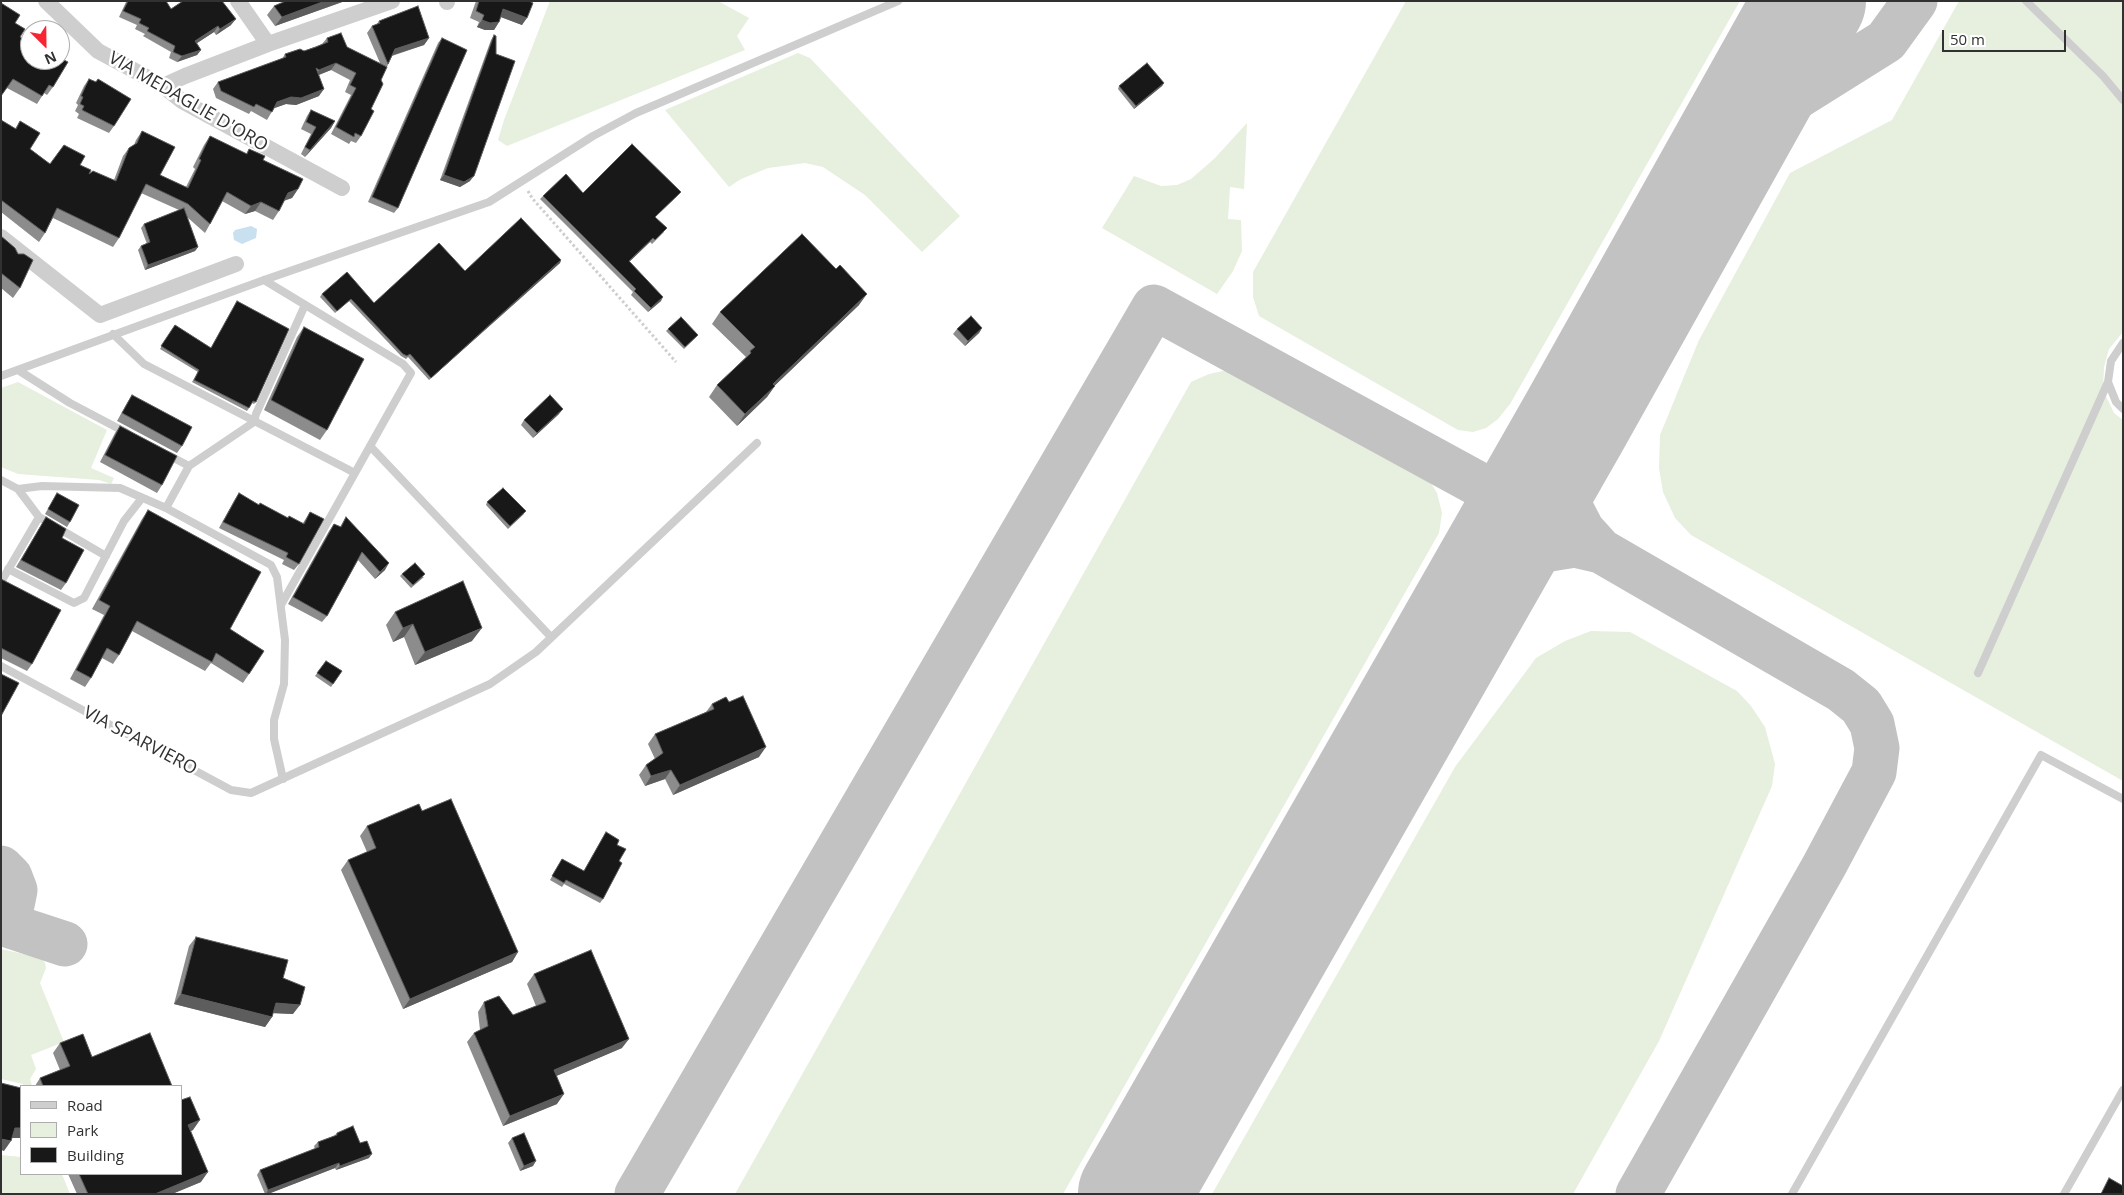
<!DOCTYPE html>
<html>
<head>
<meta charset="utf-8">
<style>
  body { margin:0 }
  #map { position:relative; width:2124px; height:1195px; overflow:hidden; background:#fff; font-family:"Open Sans",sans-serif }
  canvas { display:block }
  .frame { position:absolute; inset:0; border:2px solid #313131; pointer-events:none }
  .legend { position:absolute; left:20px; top:1085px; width:162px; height:90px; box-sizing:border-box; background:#fff; border:1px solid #adadad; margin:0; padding:6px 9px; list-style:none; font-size:15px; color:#313131 }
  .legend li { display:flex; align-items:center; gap:10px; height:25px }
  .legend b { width:25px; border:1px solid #adadad }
  .north { position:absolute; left:20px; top:20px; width:50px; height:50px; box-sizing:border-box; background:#fff; border:1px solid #adadad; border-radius:50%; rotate:157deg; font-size:14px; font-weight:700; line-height:20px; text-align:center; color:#313131 }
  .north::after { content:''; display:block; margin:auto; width:18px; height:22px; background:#f72433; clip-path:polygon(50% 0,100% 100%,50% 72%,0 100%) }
  .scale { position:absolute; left:1942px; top:30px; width:124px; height:22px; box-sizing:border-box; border:2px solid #313131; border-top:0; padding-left:6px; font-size:15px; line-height:18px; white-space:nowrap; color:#313131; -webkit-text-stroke:4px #fff; paint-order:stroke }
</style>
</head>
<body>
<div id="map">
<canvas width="2124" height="1195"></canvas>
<div class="frame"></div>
<ul class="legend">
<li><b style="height:6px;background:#cecece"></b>Road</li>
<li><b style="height:14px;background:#e7efde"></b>Park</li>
<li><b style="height:14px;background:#181818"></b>Building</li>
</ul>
<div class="north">N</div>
<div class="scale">50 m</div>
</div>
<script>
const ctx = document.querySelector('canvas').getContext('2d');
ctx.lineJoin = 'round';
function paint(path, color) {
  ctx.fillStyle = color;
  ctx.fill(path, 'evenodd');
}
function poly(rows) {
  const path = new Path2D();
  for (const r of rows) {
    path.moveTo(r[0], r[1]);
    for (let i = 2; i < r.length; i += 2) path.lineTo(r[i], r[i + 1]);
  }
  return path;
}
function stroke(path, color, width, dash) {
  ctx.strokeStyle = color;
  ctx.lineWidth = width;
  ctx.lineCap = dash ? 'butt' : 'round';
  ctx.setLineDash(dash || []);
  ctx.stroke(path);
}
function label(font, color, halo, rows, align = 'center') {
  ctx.font = font + ' "Open Sans",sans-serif';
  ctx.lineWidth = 5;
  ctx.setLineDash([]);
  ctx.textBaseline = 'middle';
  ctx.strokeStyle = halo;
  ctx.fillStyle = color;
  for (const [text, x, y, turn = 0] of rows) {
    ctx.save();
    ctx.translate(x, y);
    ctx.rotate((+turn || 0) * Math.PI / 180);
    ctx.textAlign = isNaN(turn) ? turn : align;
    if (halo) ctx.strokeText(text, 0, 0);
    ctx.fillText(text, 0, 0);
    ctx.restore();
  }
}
const green = poly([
  [550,1,718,1,749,18,737,36,745,50,507,146,498,140,504,120],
  [1406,1,1740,1,1510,404,1498,419,1486,428,1473,432,1458,430,1259,316,1253,297,1253,272],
  [1959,1,2123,1,2123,332,2109,349,2104,367,2103,390,2114,413,2123,420,2123,781,1691,535,1675,518,1663,492,1659,468,1660,435,1699,340,1790,173,1892,120],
  [798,53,810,58,960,216,922,252,865,195,823,167,805,163,768,168,741,179,729,187,665,110],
  [1247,123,1244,189,1230,187,1228,219,1241,220,1242,251,1233,271,1217,294,1102,228,1134,176,1161,186,1177,185,1191,179,1215,158],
  [1223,371,1240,373,1429,480,1437,493,1442,513,1439,533,1063,1194,735,1194,1191,382,1209,374],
  [18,382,107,430,91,468,114,478,111,484,99,480,18,474,1,467,1,388],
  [1591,631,1630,632,1737,691,1751,706,1765,727,1775,764,1772,786,1659,1041,1573,1194,1212,1194,1455,767,1536,658,1565,641],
  [1,949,41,958,45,963,46,968,40,983,64,1042,31,1055,36,1069,30,1079,32,1086,23,1086,23,1084,1,1079],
  [1,1155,21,1157,21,1174,62,1174,70,1194,1,1194]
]);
const water = poly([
  [251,226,257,229,256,238,242,244,234,240,233,233,235,230]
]);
const taxiway = poly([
  [1729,144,1752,125,1886,41,1915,1],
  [1575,421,1564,455,1563,476,1569,505,1582,530,1601,551,1841,690,1861,706,1872,724,1877,748,1874,772,1824,866,1638,1194],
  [1476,593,1501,568,1531,552,1575,545,1601,551],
  [1,868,10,877,15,890,12,905,1,915],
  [1,923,65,944],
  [637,1194,1154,307,1524,509]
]);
const runway = poly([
  [1134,1194,1575,421,1810,1]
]);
const path = poly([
  [528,191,532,198,676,362]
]);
const service = poly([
  [2026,1,2103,76,2123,100],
  [264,280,403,364,411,373,281,605],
  [113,334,144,364,355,473],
  [2123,343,2111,361,2108,382,2116,402,2123,409],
  [18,370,70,403,127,433],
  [1,376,264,280,489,202,593,136,636,113,898,1],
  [370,446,551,637],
  [168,455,189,466],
  [1,480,18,489,42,486,120,488,166,508,271,565,277,577,285,640,284,684,274,720,274,739,283,779],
  [166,508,189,466,254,422,256,414,305,305],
  [39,517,106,556],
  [8,569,74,603,84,598,124,521,142,498],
  [1,582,39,517,18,489],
  [1,666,231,790,251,793,490,684,536,652,757,443],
  [1978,673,2108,382],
  [1792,1194,2041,755,2123,799],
  [2064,1194,2123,1090]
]);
const minor = poly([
  [46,1,98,51,163,86,182,101,342,188],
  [238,1,268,44],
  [447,2,447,1],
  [163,86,185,76,268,44,392,1],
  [1,237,100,315,236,264]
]);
const wall = poly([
  [124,1,166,1,171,9,231,25,216,35,214,32,197,43,201,50,197,55,177,62,169,58,171,52,143,36,145,34,135,29,137,25,119,17,126,2],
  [286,1,345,1,275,26,267,15,274,6],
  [476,1,529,1,522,25,501,17,499,22,494,30,485,30,477,27,479,22,470,18],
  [379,21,429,38,424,45,392,56,381,80,361,136,356,143,351,141,349,144,331,134,351,95,345,92,350,80,331,70,318,75,319,96,296,105,286,104,274,108,267,120,251,111,249,114,216,98,213,89,218,82,282,59,285,54,304,51,322,44,327,38,380,63,367,33,372,26,376,25],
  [15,23,20,37,53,87,47,95,44,93,37,104,7,88],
  [494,35,470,181,460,187,440,180,491,40],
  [442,38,398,208,394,213,368,202,438,43],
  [89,79,96,82,98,79,114,126,109,133,77,118,79,114,75,111,78,105,76,103,84,86],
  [1164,83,1162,86,1134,109,1118,89,1119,86],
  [311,110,335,121,331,128,305,157,301,154,311,134,301,129,307,116],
  [1,120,15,129,20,121,30,149,50,164,80,165,89,174,114,180,123,156,129,148,134,145,136,140,142,131,160,175,186,187,195,169,193,167,204,145,210,136,246,154,249,149,263,160,298,189,292,198,284,201,279,211,273,220,255,211,245,214,222,201,210,224,205,233,187,217,198,247,195,251,145,270,138,250,141,246,147,244,141,228,144,224,179,210,141,193,119,238,113,247,53,218,45,233,39,242,1,212],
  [583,193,678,195,655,217,664,232,652,244,650,242,629,262,661,301,648,312,631,295,633,292,540,199,543,196],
  [1,236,20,288,13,298,1,288],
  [561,260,560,263,429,380,408,357,406,359,401,356,349,301,335,313,320,297,322,294,374,303,465,271],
  [859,305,775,385,767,397,737,426,709,397,717,385,746,357,712,324,720,312],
  [175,325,256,402,254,404,252,403,247,411,192,382,198,372,160,349],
  [304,327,327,430,320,440,264,410,297,337],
  [982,328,979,333,965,346,953,334,957,329],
  [668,329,698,335,684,349,666,331],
  [132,395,182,446,177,453,117,421,127,403],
  [559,414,533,438,521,425,524,420],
  [120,426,162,485,157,493,100,462,115,433],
  [57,493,70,522,67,527,45,514],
  [239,493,258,505,287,518,303,523,310,512,299,564,294,570,282,564,284,560,219,528,235,499],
  [487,502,524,514,508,529,486,505],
  [148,510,230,629,249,674,243,683,211,663,205,671,132,631,119,655,113,664,102,658,91,678,85,687,70,679,104,615,92,609,142,519],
  [46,517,62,538,66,583,61,590,16,567],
  [346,517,385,570,375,579,358,560,327,616,322,622,288,604,329,531,334,524,340,527],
  [402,574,424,577,411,588,400,576],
  [1,579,32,664,27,671,1,658],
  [395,612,472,641,415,665,404,637,393,642,386,625],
  [326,661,342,671,331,687,315,676],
  [729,702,759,757,673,795,665,779,645,786,639,775,646,765,655,759,648,744,655,734,706,712,712,704],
  [422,811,518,952,512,962,403,1009,341,870,348,860,367,852,360,836,367,826],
  [606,832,617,845,619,861,603,899,600,903,564,884,562,887,550,880,562,859,584,871],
  [196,937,283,978,293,1014,273,1013,272,1017,265,1027,174,1004,189,946],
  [534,974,622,1048,556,1076,557,1104,503,1126,467,1042,474,1033,480,1030,478,1012,484,1002,513,1015,536,1006,527,984],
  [60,1043,92,1057,172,1086,35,1086,40,1078,60,1070,53,1053],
  [181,1100,193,1130,191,1131,201,1182,172,1194,77,1194,68,1174,181,1174],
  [337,1133,360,1143,369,1158,336,1170,335,1168,268,1194,265,1194,257,1175,260,1170,315,1149,314,1146,318,1142,334,1136],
  [512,1138,533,1166,520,1171,508,1143]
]);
const shadedWall = poly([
  [325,1,345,1,275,26,282,17],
  [503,9,527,18,522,25,498,16],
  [236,19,231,25,216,35,220,29],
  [482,20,499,22,494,30,485,30,477,27],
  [218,26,214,32,191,47,195,41],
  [429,38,424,45,390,56,395,49],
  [201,50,197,55,177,62,182,56],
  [336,63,331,70,314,77,319,70],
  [1164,83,1162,86,1134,109,1136,106],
  [324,89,319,96,296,105,286,104,272,109,277,102,291,97],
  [335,121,331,128,305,157,310,150],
  [444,175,474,176,470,181,460,187,440,180],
  [298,189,292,198,282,201,288,193],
  [261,202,255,211,245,214,251,206],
  [653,238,650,242,626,265,629,261],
  [198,247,195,251,145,270,148,265],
  [561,260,560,263,429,380,431,378],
  [867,294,859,305,765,395,773,384],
  [663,297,661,301,648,312,651,308],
  [982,328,979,333,965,346,968,341],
  [775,386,767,397,737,426,745,414],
  [563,409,559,414,533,438,537,433],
  [389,563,385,570,375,579,380,572],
  [413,624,404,637,393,642,403,628],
  [482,628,472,641,415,665,425,652],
  [766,747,759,757,673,795,680,785],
  [671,770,665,779,645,786,651,776],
  [518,952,512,962,403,1009,410,999],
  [181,994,272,1017,265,1027,174,1004],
  [276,1003,300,1005,293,1014,270,1013],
  [629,1039,622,1048,547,1080,554,1070],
  [564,1094,557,1104,503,1126,510,1116],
  [200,1120,193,1130,182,1135,188,1125],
  [15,1128,21,1128,21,1138,8,1138],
  [1,1139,11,1141,4,1151,1,1150],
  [372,1154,369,1158,336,1170,340,1166],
  [536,1161,533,1166,520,1171,524,1166],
  [339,1163,335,1168,268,1194,266,1194,268,1190],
  [208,1172,201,1182,172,1194,155,1194]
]);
const building = poly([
  [128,1,166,1,171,9,183,1,222,1,236,19,220,29,218,26,195,41,201,50,182,56,173,52,175,46,147,31,149,28,139,23,141,19,123,11,128,1],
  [286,1,325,1,282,17,274,6,286,1],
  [479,1,529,1,533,3,527,18,503,9,499,22,490,23,482,20,484,15,476,11,479,1],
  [1,3,20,15,15,23,25,29,20,37,30,42,30,60,60,60,60,58,68,62,53,87,49,85,42,96,13,79,1,96,1,3],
  [418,6,429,38,395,49,388,64,372,26,380,23,379,21,418,6],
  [341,33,347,47,387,67,381,80,383,84,371,109,374,111,361,136,355,133,354,137,336,127,356,88,350,85,356,73,336,63,319,70,316,68,324,89,301,98,291,97,277,102,272,112,256,104,254,107,221,91,218,82,286,57,285,54,300,49,304,51,316,47,328,42,327,38,341,33],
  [494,35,496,36,496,54,515,61,474,176,464,182,444,175,494,35],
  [442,38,467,50,398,208,372,197,442,38],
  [1147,63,1164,83,1136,106,1119,86,1147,63],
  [89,79,96,82,98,79,131,99,114,126,82,110,84,106,80,104,83,97,81,96,89,79],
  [311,110,335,121,310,150,305,147,316,127,306,122,311,110],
  [1,120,16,129,20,121,40,133,30,149,50,164,64,145,85,156,80,165,91,170,89,174,93,171,116,181,129,148,137,143,142,131,175,147,160,175,188,188,201,160,199,159,210,136,247,154,249,149,265,156,263,160,303,179,298,189,288,193,279,211,261,202,251,206,227,192,210,224,188,204,146,184,119,238,57,208,45,233,1,200,1,120],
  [632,144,681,192,655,217,667,228,655,240,653,238,629,261,663,297,651,308,634,291,636,289,543,196,566,174,583,193,632,144],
  [184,208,198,247,148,265,141,246,150,242,144,224,184,208],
  [521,218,561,260,431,378,410,354,407,356,403,354,351,299,337,311,322,294,347,272,374,303,439,243,465,271,521,218],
  [802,234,836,269,840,265,867,294,773,384,775,386,745,414,717,385,751,353,750,351,755,347,720,312,802,234],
  [1,236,15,248,18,254,24,254,33,260,20,288,1,273,1,236],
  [237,301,289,329,256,402,253,401,249,408,194,380,199,370,161,346,175,325,211,348,237,301],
  [971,316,982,328,968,341,957,329,971,316],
  [681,317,698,335,685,347,668,329,681,317],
  [304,327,364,359,327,430,271,400,304,327],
  [132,395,192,427,182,446,122,413,132,395],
  [550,395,563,409,537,433,524,420,550,395],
  [120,426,177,456,162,485,105,455,120,426],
  [503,488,526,511,510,526,487,502,503,488],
  [57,493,79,505,70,522,48,509,57,493],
  [239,493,259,505,260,503,288,518,289,516,304,524,310,512,324,519,299,564,286,557,288,553,223,522,239,493],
  [148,510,261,572,230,629,264,651,249,674,216,653,212,662,137,621,119,655,107,648,91,678,76,670,110,606,99,600,148,510],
  [46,517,66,529,62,538,84,550,66,583,21,560,46,517],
  [346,517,389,563,380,572,362,552,327,616,293,597,334,524,341,527,346,517],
  [415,563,425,574,413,585,402,574,415,563],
  [1,579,61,610,32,664,1,648,1,579],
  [463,581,482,628,425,652,413,624,403,628,395,612,463,581],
  [326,661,342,671,333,684,317,673,326,661],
  [1,674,19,683,1,716,1,674],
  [743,696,766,747,680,785,671,770,651,776,646,765,663,753,655,734,714,709,712,704,726,697,729,702,743,696],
  [451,799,518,952,410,999,348,860,376,848,367,826,419,804,422,811,451,799],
  [606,832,619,840,617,845,626,849,619,861,622,863,603,899,566,880,564,883,552,876,562,859,584,871,606,832],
  [196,937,288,960,283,978,305,987,300,1005,276,1003,272,1017,181,994,196,937],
  [591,950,629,1039,554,1070,564,1094,510,1116,474,1033,488,1026,484,1002,499,996,513,1015,546,1002,534,974,591,950],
  [150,1033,172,1086,43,1086,40,1078,70,1066,60,1043,83,1034,92,1057,150,1033],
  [1,1083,21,1088,21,1128,15,1128,11,1141,1,1139,1,1083],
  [190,1097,200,1120,188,1125,208,1172,155,1194,88,1194,79,1174,181,1174,181,1100,190,1097],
  [353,1126,360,1143,367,1141,372,1154,340,1166,339,1163,268,1190,260,1170,319,1147,318,1142,337,1135,337,1133,353,1126],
  [524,1133,536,1161,524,1166,512,1138,524,1133],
  [2109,1178,2123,1186,2123,1194,2101,1194,2109,1178]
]);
const streetNames = [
  ["VIA MEDAGLIE D'ORO",188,102,30],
  ["VIA SPARVIERO",140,741,28]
];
paint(green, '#e7efde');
paint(water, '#c8e0f0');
stroke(taxiway, '#c2c2c2', 45);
stroke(runway, '#c2c2c2', 112);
stroke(path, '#cecece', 3, [2.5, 2.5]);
stroke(service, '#cecece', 8);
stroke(minor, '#cecece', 16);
paint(wall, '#8c8c8c');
paint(shadedWall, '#5d5d5d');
paint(building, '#181818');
stroke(building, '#5d5d5d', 1);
label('18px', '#313131', '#fff', streetNames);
</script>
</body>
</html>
